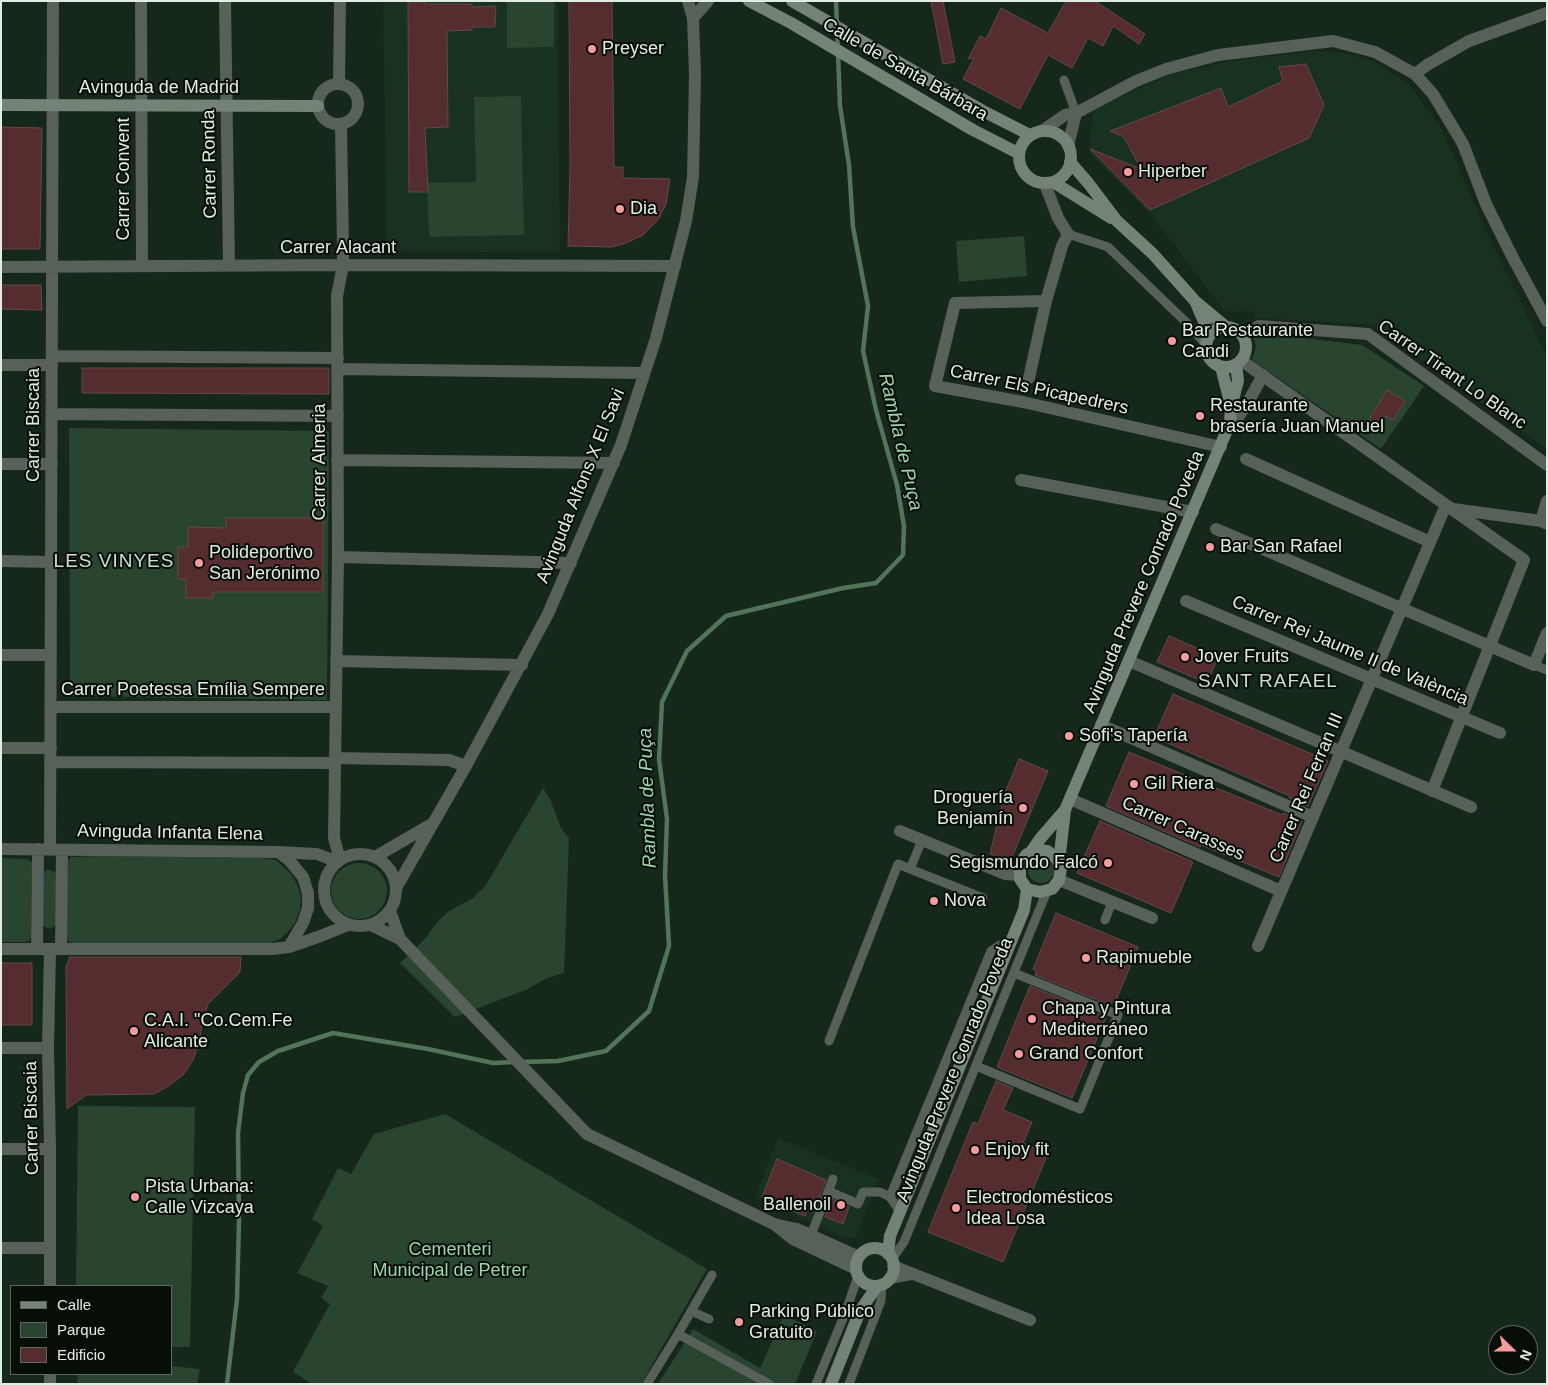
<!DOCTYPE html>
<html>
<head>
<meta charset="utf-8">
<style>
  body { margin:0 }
  #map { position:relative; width:1548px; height:1385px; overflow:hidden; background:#16281a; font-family:Helvetica,sans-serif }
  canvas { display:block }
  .frame { position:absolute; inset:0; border:2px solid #e1ede3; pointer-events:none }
  .legend { position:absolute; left:10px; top:1285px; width:162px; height:90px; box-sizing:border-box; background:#070e08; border:1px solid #5e6760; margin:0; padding:6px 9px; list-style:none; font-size:15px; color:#e1ede3 }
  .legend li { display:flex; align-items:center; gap:10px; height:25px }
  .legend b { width:25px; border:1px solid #5e6760 }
  .north { position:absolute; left:1488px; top:1325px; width:50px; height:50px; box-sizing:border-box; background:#070e08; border:1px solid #5e6760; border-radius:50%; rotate:112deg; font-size:14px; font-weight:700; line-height:20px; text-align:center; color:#e1ede3 }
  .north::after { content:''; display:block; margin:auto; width:18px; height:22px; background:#f59b9d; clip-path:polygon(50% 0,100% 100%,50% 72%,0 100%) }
</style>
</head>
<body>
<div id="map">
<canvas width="1548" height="1385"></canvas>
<div class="frame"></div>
<ul class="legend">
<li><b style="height:6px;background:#758377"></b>Calle</li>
<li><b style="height:14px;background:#29442f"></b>Parque</li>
<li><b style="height:14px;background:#552d2f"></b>Edificio</li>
</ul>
<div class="north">N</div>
</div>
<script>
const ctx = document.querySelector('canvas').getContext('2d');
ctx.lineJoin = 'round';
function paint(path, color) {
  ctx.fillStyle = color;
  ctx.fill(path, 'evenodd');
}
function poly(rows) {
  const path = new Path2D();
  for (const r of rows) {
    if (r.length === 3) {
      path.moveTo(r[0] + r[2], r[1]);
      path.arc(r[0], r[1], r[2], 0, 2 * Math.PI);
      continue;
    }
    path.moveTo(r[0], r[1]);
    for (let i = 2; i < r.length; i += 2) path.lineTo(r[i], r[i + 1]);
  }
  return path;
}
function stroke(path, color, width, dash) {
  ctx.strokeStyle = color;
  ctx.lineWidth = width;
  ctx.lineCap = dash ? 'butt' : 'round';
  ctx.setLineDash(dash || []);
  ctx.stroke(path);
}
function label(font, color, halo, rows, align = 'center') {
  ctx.font = font + ' Helvetica,sans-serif';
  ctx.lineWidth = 4;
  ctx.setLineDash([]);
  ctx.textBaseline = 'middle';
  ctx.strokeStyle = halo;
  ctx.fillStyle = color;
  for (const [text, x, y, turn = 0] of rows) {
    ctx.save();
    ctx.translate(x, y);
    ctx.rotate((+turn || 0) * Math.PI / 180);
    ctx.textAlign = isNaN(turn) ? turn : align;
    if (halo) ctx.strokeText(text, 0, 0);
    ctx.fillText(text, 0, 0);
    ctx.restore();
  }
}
const built = poly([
  [383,1,557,1,560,253,392,251,387,245],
  [1317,51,1344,53,1373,61,1408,84,1440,126,1494,248,1547,356,1547,449,1372,325,1256,318,1253,311,1225,312,1150,213,1089,152,1093,109,1168,75,1229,61],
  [778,1138,878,1179,856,1238,845,1238,755,1197]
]);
const green = poly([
  [507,1,554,1,554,47,507,48],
  [521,96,524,235,429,237,427,183,476,182,474,97],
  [1024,236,1027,276,959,282,956,241],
  [1263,333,1362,345,1424,386,1381,449,1252,360,1256,346,1253,337],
  [69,428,329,431,327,700,70,696],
  [543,788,550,799,561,828,569,838,564,973,547,978,528,989,455,1017,400,963,423,941,438,921,449,911,473,898,486,885],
  [99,856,262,858,276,860,291,874,298,886,301,897,300,909,296,921,289,931,280,939,265,945,74,944,68,941,66,934,68,861,71,857],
  [1041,870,13],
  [1,858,28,859,32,863,31,936,29,941,24,942,1,942],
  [359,891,28],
  [46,870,49,870,56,873,56,925,50,929,43,926,43,873],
  [78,1106,195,1107,190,1347,171,1347,171,1286,76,1286],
  [445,1114,707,1269,641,1384,312,1384,293,1372,330,1304,321,1298,328,1286,297,1273,323,1226,312,1219,338,1168,351,1174,374,1134],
  [784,1315,817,1331,795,1384,658,1384,693,1329,760,1368],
  [171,1366,200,1369,197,1384,77,1384,78,1374,171,1374]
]);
const stream = poly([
  [522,1062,558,1061,606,1051,649,1011,669,946,665,875,667,819,659,759,662,702,687,651,726,616,843,588,876,583,903,555,904,526,897,485,876,410,863,351,868,306,853,227,849,165,840,106,836,1],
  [227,1384,237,1299,239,1221,238,1133,243,1093,248,1075,259,1062,278,1051,333,1033,428,1049,493,1063,514,1062]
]);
const building = poly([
  [408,1,425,1,425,4,472,4,472,7,496,6,495,27,472,27,472,30,447,31,448,127,425,128,428,192,409,192,408,1],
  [569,1,612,1,614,167,623,167,623,178,670,179,666,204,658,220,643,235,626,243,612,247,568,246,570,168,569,1],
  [931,1,943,1,955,62,943,64,931,1],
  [1066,1,1095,1,1145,34,1139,44,1113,26,1103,46,1088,38,1072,68,1048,55,1020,109,963,79,974,58,968,59,980,36,986,39,1001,8,1048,33,1066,1],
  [1306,64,1324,105,1309,138,1150,210,1090,149,1141,169,1124,137,1110,131,1221,88,1228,107,1283,81,1279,67,1306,64],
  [1,127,42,128,40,249,1,249,1,127],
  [1,285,41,285,42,310,1,309,1,285],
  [82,368,329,368,329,394,82,393,82,368],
  [1387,390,1405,401,1393,420,1386,416,1380,426,1369,420,1387,390],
  [226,518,323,518,323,592,213,592,213,598,186,598,186,579,178,579,178,547,188,547,188,527,226,528,226,518],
  [1169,636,1218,657,1207,683,1157,662,1169,636],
  [1173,694,1328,761,1308,806,1289,798,1290,796,1154,737,1173,694],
  [1129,752,1282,815,1283,813,1302,821,1279,877,1201,845,1200,847,1106,806,1129,752],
  [1019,759,1048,771,1010,862,990,854,1004,795,1019,759],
  [1100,821,1193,862,1171,913,1077,873,1100,821],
  [1056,913,1138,947,1115,1003,1112,1002,1110,1005,1035,975,1036,971,1033,969,1056,913],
  [70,957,241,957,240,972,208,1004,203,1020,199,1043,193,1060,183,1075,170,1085,154,1094,86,1095,67,1109,66,967,70,957],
  [1,963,32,963,32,1025,1,1025,1,963],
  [1030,986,1106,1017,1072,1098,997,1067,1030,986],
  [996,1081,1013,1088,1003,1110,1032,1122,1023,1143,1048,1153,1003,1262,928,1232,973,1122,978,1124,996,1081],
  [777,1159,826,1180,813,1212,807,1210,805,1216,762,1197,777,1159],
  [832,1199,849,1207,843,1224,825,1217,832,1199]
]);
const lane = poly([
  [1064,80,1076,113],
  [1068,234,1108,247,1190,326,1206,345],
  [1534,665,1547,670],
  [922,840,910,869,983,898],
  [1105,920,1112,902],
  [829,1041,898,864,910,869],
  [976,1066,1080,1109,1118,1015,1014,973],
  [828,1191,858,1204,863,1192,880,1192,890,1197],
  [900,1212,890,1197,991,951,1000,945,1010,946],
  [811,1235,833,1179],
  [892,1259,904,1242,1047,891],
  [712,1275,678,1334,769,1384],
  [691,1311,709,1319],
  [647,1384,678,1334],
  [816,1384,846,1311,858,1276],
  [849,1384,881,1301,882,1285]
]);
const street = poly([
  [141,1,142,266],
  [225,1,229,266],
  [693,18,708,1],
  [1415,74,1427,65,1469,41,1547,13],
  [338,104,20],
  [339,84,340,1],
  [1042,131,1065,115,1076,113,1136,81,1166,69,1218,55,1333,41,1375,52,1415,74,1433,94,1463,144,1486,204,1513,258,1547,321],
  [1068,146,1076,113],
  [1,267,343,265,675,266],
  [1046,301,955,303,935,386,1023,402,1221,447],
  [1243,335,1259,326,1368,334,1547,465],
  [52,356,338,358],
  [1242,361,1524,560,1432,791],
  [1,365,52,365],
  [338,369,644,373],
  [1029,378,1046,301,1062,246,1068,234,1058,218,1045,184],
  [52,414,338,416],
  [1230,423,1238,417,1247,404,1263,375],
  [1246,459,1430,542],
  [337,460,614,463],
  [1,464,52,464],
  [1021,480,1193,512],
  [1453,509,1541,521,1547,524],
  [1541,521,1547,501],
  [1216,529,1534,665,1547,633],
  [338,557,571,563],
  [1,561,51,562],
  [1186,601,1500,733],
  [1,655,51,655],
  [336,661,522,665],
  [1129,661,1471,807],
  [51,707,335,707],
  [1101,725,1313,817],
  [1,748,51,748],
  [335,758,449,760,466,766],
  [51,762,335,763],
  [1070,799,1281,891],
  [900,831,1005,874,1019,875],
  [1,849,278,852,317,854,338,862],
  [50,849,53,1],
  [278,852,289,860,303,877,308,893,308,908,303,923,289,947],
  [360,890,36],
  [375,857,430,825],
  [340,860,334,838,338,557,337,296,343,265,343,249,341,125],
  [1059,880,1152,918],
  [396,888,466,766,548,614,621,445,656,338,686,221,693,177,695,74,693,18,688,1],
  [390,911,400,939],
  [371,925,400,939,587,1134,774,1224,793,1239,856,1269],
  [1258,946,1446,505],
  [1,949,272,949,289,947,318,937,348,925],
  [37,949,38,849],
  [61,949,62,850],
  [1,1048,48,1048],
  [1,1149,50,1149],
  [778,1225,797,1229,859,1257],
  [1,1248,50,1248],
  [893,1266,1030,1320],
  [890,1278,911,1274],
  [50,1286,50,1149,48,1048,50,949],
  [50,1384,50,1374]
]);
const secondary = poly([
  [749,1,791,23,973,130,1018,153],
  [792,1,983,111,1030,135],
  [1,105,318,106],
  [1045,157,26],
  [1070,162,1089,184,1117,221,1153,254,1195,301,1225,326],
  [1053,182,1111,218],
  [1196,303,1210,335],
  [1226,347,20],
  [1221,367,1231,406],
  [1031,852,1040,839,1065,810],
  [1059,862,1054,856,1047,851,1039,850,1031,852,1026,855,1020,864,1020,879,1027,889,1040,892,1052,889,1059,880,1061,868,1059,862,1065,810,1230,423,1231,407,1238,381,1236,365],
  [875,1267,19],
  [888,1254,890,1236,1024,910,1027,889],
  [831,1384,860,1311,877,1286]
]);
const markers = [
  [592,49,5,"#f59b9d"],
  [1128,172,5,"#f59b9d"],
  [620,209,5,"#f59b9d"],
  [1172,341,5,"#f59b9d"],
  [1200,416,5,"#f59b9d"],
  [1210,547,5,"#f59b9d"],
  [199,563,5,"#f59b9d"],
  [1185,657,5,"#f59b9d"],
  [1069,736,5,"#f59b9d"],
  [1134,784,5,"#f59b9d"],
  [1023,808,5,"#f59b9d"],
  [1108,863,5,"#f59b9d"],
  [934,901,5,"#f59b9d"],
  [1086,958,5,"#f59b9d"],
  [1032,1019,5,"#f59b9d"],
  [134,1031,5,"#f59b9d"],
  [1019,1054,5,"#f59b9d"],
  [975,1150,5,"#f59b9d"],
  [135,1197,5,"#f59b9d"],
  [841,1205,5,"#f59b9d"],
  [956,1208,5,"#f59b9d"],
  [739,1322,5,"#f59b9d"]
];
const poiNames = [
  ["Preyser",602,49],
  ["Hiperber",1138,172],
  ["Dia",630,209],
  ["Bar Restaurante",1182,331],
  ["Candi",1182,352],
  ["Restaurante",1210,406],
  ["brasería Juan Manuel",1210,427],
  ["Bar San Rafael",1220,547],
  ["Polideportivo",209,553],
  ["San Jerónimo",209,574],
  ["Jover Fruits",1195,657],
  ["Sofi's Tapería",1079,736],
  ["Gil Riera",1144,784],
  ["Droguería",1013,798,"right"],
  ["Benjamín",1013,819,"right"],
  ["Segismundo Falcó",1098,863,"right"],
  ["Nova",944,901],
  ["Rapimueble",1096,958],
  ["Chapa y Pintura",1042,1009],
  ["Mediterráneo",1042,1030],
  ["C.A.I. \"Co.Cem.Fe",144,1021],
  ["Alicante",144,1042],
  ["Grand Confort",1029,1054],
  ["Enjoy fit",985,1150],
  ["Pista Urbana:",145,1187],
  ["Calle Vizcaya",145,1208],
  ["Electrodomésticos",966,1198],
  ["Idea Losa",966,1219],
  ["Ballenoil",831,1205,"right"],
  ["Parking Público",749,1312],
  ["Gratuito",749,1333]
];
const streetNames = [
  ["Calle de Santa Bárbara",905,70,30],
  ["Avinguda de Madrid",159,88],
  ["Carrer Ronda",210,164,-91],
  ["Carrer Convent",124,179,-90],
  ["Carrer Alacant",338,248],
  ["Carrer Tirant Lo Blanc",1452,375,35],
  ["Carrer Els Picapedrers",1039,390,12],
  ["Carrer Biscaia",34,425,-90],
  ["Carrer Almeria",320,462,-90],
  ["Avinguda Alfons X El Savi",581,486,-68],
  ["Avinguda Prevere Conrado Poveda",1144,582,-67],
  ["Carrer Rei Jaume II de València",1350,651,23],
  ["Carrer Poetessa Emília Sempere",193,690],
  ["Carrer Rei Ferran III",1307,788,-67],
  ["Carrer Carasses",1183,829,24],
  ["Avinguda Infanta Elena",170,833,1],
  ["Avinguda Prevere Conrado Poveda",955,1070,-68],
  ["Carrer Biscaia",32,1118,-91]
];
const parkNames = [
  ["Cementeri",450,1250],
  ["Municipal de Petrer",450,1271]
];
const waterNames = [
  ["Rambla de Puça",900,442,77],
  ["Rambla de Puça",648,798,-92]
];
const neighbourhoodNames = [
  ["LES VINYES",114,562],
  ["SANT RAFAEL",1268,682]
];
paint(built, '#19311f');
paint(green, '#29442f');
stroke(stream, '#527459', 4.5);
paint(building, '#552d2f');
stroke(building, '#634949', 1);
stroke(lane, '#576059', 9);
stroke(street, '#576059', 12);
stroke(secondary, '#758377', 12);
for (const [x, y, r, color] of markers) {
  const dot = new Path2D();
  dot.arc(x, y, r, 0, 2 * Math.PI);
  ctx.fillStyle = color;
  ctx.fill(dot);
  stroke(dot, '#070e08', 2);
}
label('18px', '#e1ede3', '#070e08', poiNames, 'left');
label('18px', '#e1ede3', '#070e08', streetNames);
label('18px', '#9cd7a9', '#070e08', parkNames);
label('italic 19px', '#9cd6a8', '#070e08', waterNames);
ctx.letterSpacing = '1px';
label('19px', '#cae1ce', '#070e08', neighbourhoodNames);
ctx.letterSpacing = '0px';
</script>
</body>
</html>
